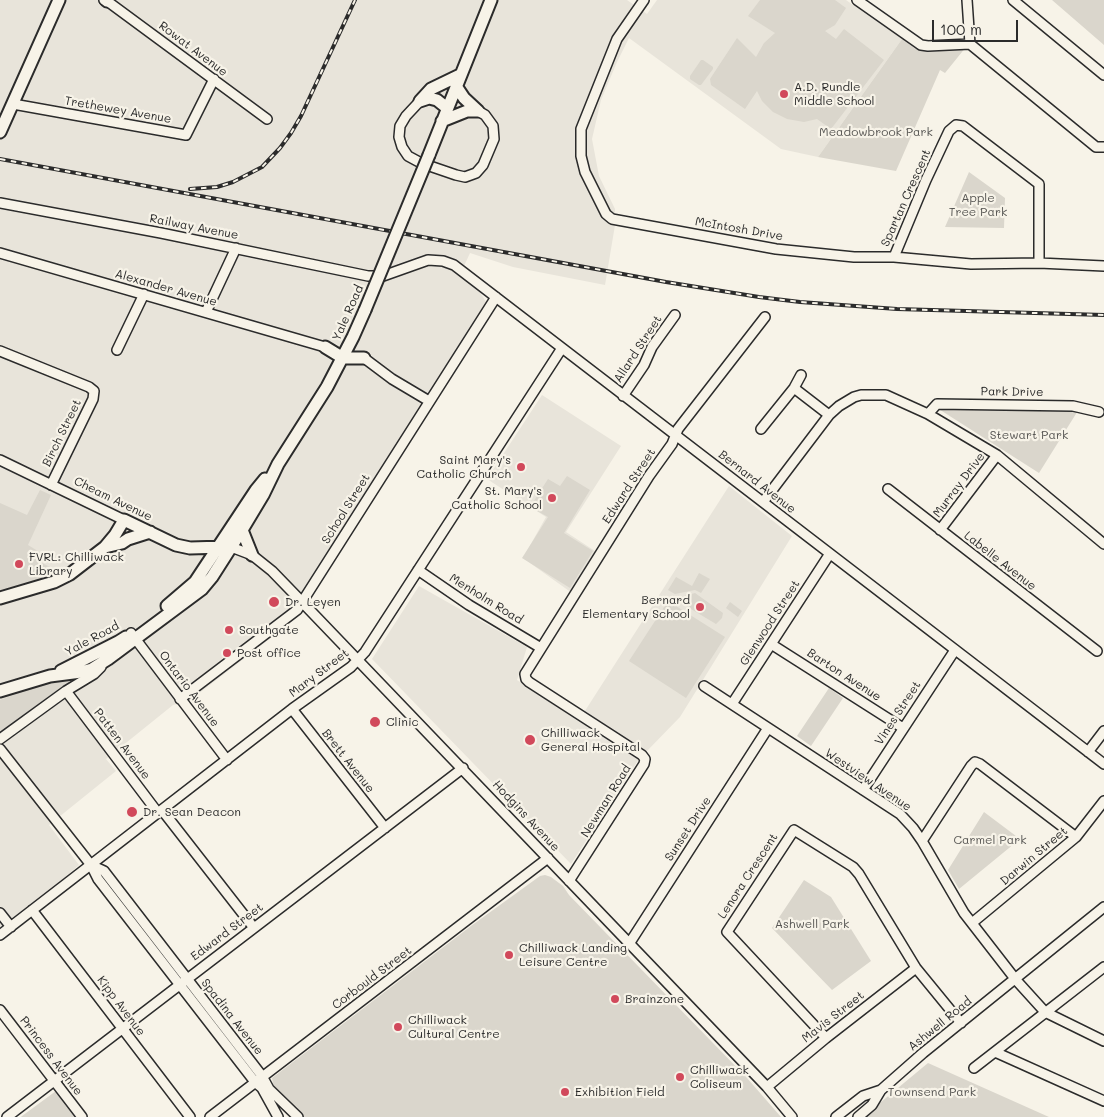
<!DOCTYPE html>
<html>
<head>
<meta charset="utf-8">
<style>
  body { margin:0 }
  #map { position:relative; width:1104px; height:1117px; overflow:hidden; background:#f7f3e8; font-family:Mali,sans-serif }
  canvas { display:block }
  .scale { position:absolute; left:932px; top:20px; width:86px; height:22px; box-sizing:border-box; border:2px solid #2b2b2b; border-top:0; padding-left:6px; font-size:15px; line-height:18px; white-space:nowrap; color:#2b2b2b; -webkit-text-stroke:4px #f7f3e8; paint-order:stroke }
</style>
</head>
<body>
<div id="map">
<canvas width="1104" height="1117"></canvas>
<div class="scale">100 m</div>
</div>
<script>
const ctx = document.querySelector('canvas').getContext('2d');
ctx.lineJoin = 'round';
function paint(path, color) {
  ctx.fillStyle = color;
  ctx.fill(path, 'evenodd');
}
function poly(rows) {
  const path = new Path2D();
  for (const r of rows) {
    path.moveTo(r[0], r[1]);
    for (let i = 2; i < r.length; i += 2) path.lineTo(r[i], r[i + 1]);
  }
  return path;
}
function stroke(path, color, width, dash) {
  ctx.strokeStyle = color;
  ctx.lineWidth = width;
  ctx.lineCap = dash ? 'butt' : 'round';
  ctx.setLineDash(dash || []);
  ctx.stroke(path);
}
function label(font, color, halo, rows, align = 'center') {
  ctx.font = font + ' Mali,sans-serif';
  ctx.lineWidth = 4.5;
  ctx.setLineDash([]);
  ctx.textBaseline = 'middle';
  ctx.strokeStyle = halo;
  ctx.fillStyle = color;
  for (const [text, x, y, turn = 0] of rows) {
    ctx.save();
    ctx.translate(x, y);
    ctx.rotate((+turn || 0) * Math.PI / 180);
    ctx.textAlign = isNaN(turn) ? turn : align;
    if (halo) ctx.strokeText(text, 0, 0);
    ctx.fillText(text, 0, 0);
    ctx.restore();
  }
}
const built = poly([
  [0,0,627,0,647,14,657,0,846,0,902,39,818,157,781,149,629,38,617,62,601,100,592,139,599,176,615,209,615,225,605,285,513,267,470,253,464,266,486,302,332,548,289,624,189,701,173,705,106,759,116,771,49,825,79,865,0,934],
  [542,395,621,446,566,532,598,553,572,593,523,558,546,517,487,479],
  [729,486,792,536,680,717,646,752,583,714],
  [419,586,527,647,517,680,578,721,639,759,571,864,372,659]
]);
const green = poly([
  [760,0,835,0,846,8,835,25,825,31,836,39,844,29,884,60,831,129,817,119,804,122,787,119,773,112,762,101,757,91,745,109,711,85,710,79,737,38,756,57,764,43,775,33,748,16],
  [1052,0,1104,0,1104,45],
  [902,39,914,48,924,50,966,47,945,73,940,70,896,171,818,157],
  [701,60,703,60,713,67,713,69,701,85,699,85,690,79,690,76],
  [969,172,1005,198,1004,228,945,227],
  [934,406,1079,409,1039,473],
  [567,476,590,490,564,533,593,551,570,588,522,558,548,517,530,507,548,479,560,486],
  [40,490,51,495,28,545,41,553,38,561,60,572,49,578,0,590,0,503,27,515],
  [699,573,710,579,701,593,695,590,675,594,668,590,676,577,692,586],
  [695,593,723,613,722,618,716,624,691,609,681,597],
  [668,601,725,637,686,698,629,661],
  [730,602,742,611,738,617,726,608],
  [72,678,65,688,4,731,0,731,0,700,57,679],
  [829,688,843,698,811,746,797,736],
  [984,812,1020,839,959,889,948,870],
  [545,875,551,877,563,886,569,895,747,1078,781,1117,300,1117,274,1088,272,1078,471,926,540,876],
  [804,880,831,897,871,961,832,990,772,928],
  [928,1063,1049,1117,863,1117],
  [56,1091,76,1117,21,1117,22,1116]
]);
const minor = poly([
  [104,0,107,1,267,119],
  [644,0,617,39,581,129,581,156,585,172,606,214,612,219,776,249,854,257,894,257,971,264,1039,263,1104,266],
  [857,0,921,45,928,46,970,44,1096,147,1104,147],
  [967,0,970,44],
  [1013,0,1104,75],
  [420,101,406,116,400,126,399,137,402,147,408,156,421,163,456,175,465,177,476,173,483,165,494,139,493,126,485,115,478,111],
  [13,104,186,135,214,79],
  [0,203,161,233,368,276,383,276,428,260,443,261,454,265,1104,764],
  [0,253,325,347],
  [894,257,926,180,949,131,956,125,963,126,1039,184,1039,263],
  [206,312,236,248],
  [117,350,144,294],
  [0,351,89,387,94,391,93,399,51,485],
  [364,358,392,379,429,401],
  [794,388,829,415],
  [623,396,644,365,652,347,675,315],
  [928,414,937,404,1073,406,1099,412],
  [761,429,794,388,801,375],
  [0,460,124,520],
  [888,489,1097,651],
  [763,502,829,415,839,406,854,397,861,395,886,395,928,414,997,455,1104,544],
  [940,530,997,455],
  [231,547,252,555,272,571,302,602,767,1087,792,1117],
  [418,570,469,605,541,648],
  [131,633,227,760],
  [771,644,903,728],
  [704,686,900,814,913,828,922,841,964,913,1016,980,1045,1012,1104,1041],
  [66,691,158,813],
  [180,699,297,610,496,297],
  [732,704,829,555],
  [292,709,385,828],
  [0,739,66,691,94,674,101,667],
  [0,749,91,865,98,879,255,1082,262,1088,278,1117],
  [1088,752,1104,731],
  [863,790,955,650],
  [162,810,254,928],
  [922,841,971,766,975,762,980,764,1076,837],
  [91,865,104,871,262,1076,269,1089,298,1117],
  [569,881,644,764,645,759,642,755,529,682,526,679,525,674,649,476,672,444,678,429,765,317],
  [32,910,190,1117],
  [0,913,11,927],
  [972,923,1076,837,1104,801],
  [0,935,292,709,351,667,365,652,562,348],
  [629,944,768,728],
  [0,1010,82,1117],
  [826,1038,727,932,794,830,853,867,859,874,916,968,961,1023],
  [995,1052,1104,1101],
  [974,1068,1104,967],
  [767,1087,826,1038,916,968],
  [7,1117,463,768],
  [210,1117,548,858],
  [836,1117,863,1096,881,1090],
  [858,1117,872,1105,881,1090,923,1053,1104,907]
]);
const major = poly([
  [106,0,107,1],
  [456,86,464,98,478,111],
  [420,101,431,89,460,75],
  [420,101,429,98,437,100,447,108],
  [442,121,467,111,478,111],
  [0,132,59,0],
  [429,155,491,0],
  [325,347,343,358,364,358],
  [242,530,252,555],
  [105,547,122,543,128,539,150,532],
  [0,598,54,582,70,574,105,547,115,535,124,520,176,545,190,548,224,547],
  [167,606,195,582,256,490,265,479],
  [61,671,118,642,126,637],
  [0,691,50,676,81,672,92,669,108,659,202,589,212,577,242,530,263,495,278,464,327,387,353,337,365,310]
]);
const rail = poly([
  [0,159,666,282,759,297,800,302,897,309,1104,315],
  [190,189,217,187,233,182,262,167,280,148,291,133,301,116,355,0]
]);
const majorBridge = poly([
  [365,310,429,155]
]);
const markers = [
  [784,94,5,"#d1495b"],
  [521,467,5,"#d1495b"],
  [552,498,5,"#d1495b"],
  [19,564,5,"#d1495b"],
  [274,602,6,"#d1495b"],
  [700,607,5,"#d1495b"],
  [229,630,5,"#d1495b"],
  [227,653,5,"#d1495b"],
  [375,722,6,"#d1495b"],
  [530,740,6,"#d1495b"],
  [132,812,6,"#d1495b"],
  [509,955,5,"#d1495b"],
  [615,999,5,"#d1495b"],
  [398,1027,5,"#d1495b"],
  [680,1077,5,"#d1495b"],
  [565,1092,5,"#d1495b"]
];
const streetNames = [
  ["Rowat Avenue",193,49,37],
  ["Trethewey Avenue",118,110,10],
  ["Spartan Crescent",906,198,-66],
  ["Railway Avenue",194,227,11],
  ["McIntosh Drive",739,229,10],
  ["Alexander Avenue",166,288,16],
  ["Yale Road",348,313,-66],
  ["Allard Street",638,349,-57],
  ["Park Drive",1012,392,1],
  ["Birch Street",62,433,-64],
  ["Bernard Avenue",757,482,38],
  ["Murray Drive",959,485,-53],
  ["Edward Street",629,486,-57],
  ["Cheam Avenue",113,499,26],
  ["School Street",346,509,-58],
  ["Labelle Avenue",1000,561,38],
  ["Menholm Road",486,599,32],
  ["Glenwood Street",770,623,-57],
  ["Yale Road",92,639,-28],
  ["Mary Street",319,673,-37],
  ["Barton Avenue",844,675,33],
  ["Ontario Avenue",189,689,53],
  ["Vines Street",898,713,-57],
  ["Patten Avenue",122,744,53],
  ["Brett Avenue",348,761,52],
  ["Westview Avenue",868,780,34],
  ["Newman Road",606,801,-58],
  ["Hodgins Avenue",526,816,47],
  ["Sunset Drive",688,829,-57],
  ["Darwin Street",1034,856,-40],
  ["Lenora Crescent",748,876,-57],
  ["Edward Street",227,932,-37],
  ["Corbould Street",372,978,-37],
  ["Kipp Avenue",121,1006,53],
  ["Spadina Avenue",232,1017,52],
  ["Mavis Street",833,1017,-38],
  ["Ashwell Road",940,1024,-39],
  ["Princess Avenue",51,1056,53]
];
const poiNames = [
  ["A.D. Rundle",794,87],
  ["Middle School",794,101],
  ["Saint Mary's",511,460,"right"],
  ["Catholic Church",511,474,"right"],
  ["St. Mary's",542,491,"right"],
  ["Catholic School",542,505,"right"],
  ["FVRL: Chilliwack",29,557],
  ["Library",29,571],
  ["Bernard",690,600,"right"],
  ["Elementary School",690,614,"right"],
  ["Dr. Leyen",285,602],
  ["Southgate",239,630],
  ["Post office",237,653],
  ["Clinic",386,722],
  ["Chilliwack",541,733],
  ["General Hospital",541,747],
  ["Dr. Sean Deacon",143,812],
  ["Chilliwack Landing",519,948],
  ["Leisure Centre",519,962],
  ["Brainzone",625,999],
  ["Chilliwack",408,1020],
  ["Cultural Centre",408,1034],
  ["Chilliwack",690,1070],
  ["Coliseum",690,1084],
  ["Exhibition Field",575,1092]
];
const parkNames = [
  ["Meadowbrook Park",876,132],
  ["Apple",978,198],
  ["Tree Park",978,212],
  ["Stewart Park",1029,435],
  ["Carmel Park",990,840],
  ["Ashwell Park",812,924],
  ["Townsend Park",932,1092]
];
paint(built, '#e8e4da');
paint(green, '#dad6cc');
stroke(minor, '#2b2b2b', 12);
stroke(major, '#2b2b2b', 15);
stroke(minor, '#f7f3e8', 9);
stroke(major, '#f7f3e8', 11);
stroke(rail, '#2b2b2b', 4);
stroke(rail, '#f7f3e8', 2, [5.5]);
stroke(majorBridge, '#2b2b2b', 15, []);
stroke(majorBridge, '#f7f3e8', 11);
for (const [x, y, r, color] of markers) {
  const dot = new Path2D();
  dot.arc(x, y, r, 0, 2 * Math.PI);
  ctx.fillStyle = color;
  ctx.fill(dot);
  stroke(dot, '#f7f3e8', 2);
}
label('12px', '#2b2b2b', '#f7f3e8', streetNames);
label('12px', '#2b2b2b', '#f7f3e8', poiNames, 'left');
label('12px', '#575653', '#f7f3e8', parkNames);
</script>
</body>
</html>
